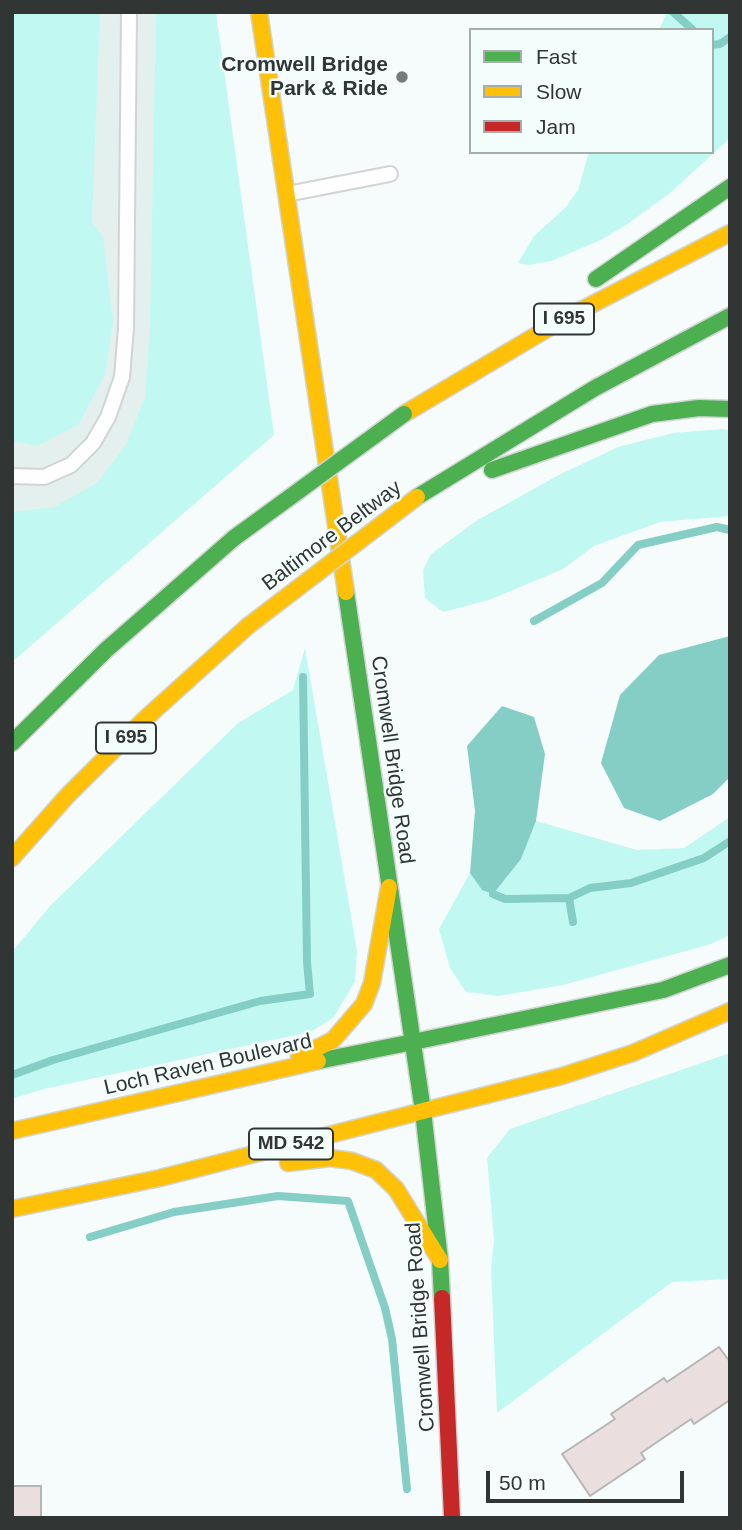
<!DOCTYPE html>
<html>
<head>
<meta charset="utf-8">
<style>
  body { margin:0 }
  #map { position:relative; width:742px; height:1530px; overflow:hidden; background:#f6fbfb; font-family:Helvetica,sans-serif }
  canvas { display:block }
  .frame { position:absolute; inset:0; border:14px solid #313534; pointer-events:none }
  .legend { position:absolute; left:469px; top:28px; width:245px; height:126px; box-sizing:border-box; background:#f3fefc; border:2px solid #a5aeac; margin:0; padding:9px 12px; list-style:none; font-size:21px; color:#313534 }
  .legend li { display:flex; align-items:center; gap:14px; height:35px }
  .legend b { width:35px; border:2px solid #a5aeac }
  .scale { position:absolute; left:486px; top:1471px; width:198px; height:32px; box-sizing:border-box; border:4px solid #313534; border-top:0; padding-left:9px; font-size:21px; line-height:24px; white-space:nowrap; color:#313534; -webkit-text-stroke:5px #f3fefc; paint-order:stroke }
</style>
</head>
<body>
<div id="map">
<canvas width="742" height="1530"></canvas>
<div class="frame"></div>
<ul class="legend">
<li><b style="height:9px;background:#4caf50"></b>Fast</li>
<li><b style="height:9px;background:#ffc107"></b>Slow</li>
<li><b style="height:9px;background:#c62828"></b>Jam</li>
</ul>
<div class="scale">50 m</div>
</div>
<script>
const ctx = document.querySelector('canvas').getContext('2d');
ctx.lineJoin = 'round';
function paint(path, color) {
  ctx.fillStyle = color;
  ctx.fill(path, 'evenodd');
}
function poly(rows) {
  const path = new Path2D();
  for (const r of rows) {
    path.moveTo(r[0], r[1]);
    for (let i = 2; i < r.length; i += 2) path.lineTo(r[i], r[i + 1]);
  }
  return path;
}
function stroke(path, color, width, dash) {
  ctx.strokeStyle = color;
  ctx.lineWidth = width;
  ctx.lineCap = dash ? 'butt' : 'round';
  ctx.setLineDash(dash || []);
  ctx.stroke(path);
}
function label(font, color, halo, rows, align = 'center') {
  ctx.font = font + ' Helvetica,sans-serif';
  ctx.lineWidth = 5;
  ctx.setLineDash([]);
  ctx.textBaseline = 'middle';
  ctx.strokeStyle = halo;
  ctx.fillStyle = color;
  for (const [text, x, y, turn = 0] of rows) {
    ctx.save();
    ctx.translate(x, y);
    ctx.rotate((+turn || 0) * Math.PI / 180);
    ctx.textAlign = isNaN(turn) ? turn : align;
    if (halo) ctx.strokeText(text, 0, 0);
    ctx.fillText(text, 0, 0);
    ctx.restore();
  }
}
const built = poly([
  [12,12,206,12,261,377,12,566]
]);
const green = poly([
  [12,12,100,12,92,222,103,237,113,321,105,374,79,424,37,446,12,441],
  [156,12,216,12,274,435,12,662,12,512,54,507,97,483,126,445,145,397,150,327],
  [667,12,730,12,730,138,670,193,629,223,601,240,551,261,529,265,518,263,534,236,566,207,578,190,589,152,712,152,712,30,659,30],
  [723,429,730,430,730,516,660,522,594,546,563,569,489,600,443,612,425,598,423,570,431,554,476,521,557,476,618,447,673,433],
  [305,648,357,951,355,982,333,1018,310,1032,44,1089,12,1099,12,952,50,906,238,723,293,690],
  [730,817,730,935,711,944,563,985,498,996,466,992,450,968,439,929,470,873,482,890,521,859,536,821,637,850,684,848],
  [730,1053,730,1279,672,1282,497,1413,491,1268,494,1239,487,1158,510,1129]
]);
const water = poly([
  [730,636,730,777,713,794,660,821,624,808,601,763,620,695,659,655],
  [502,706,534,717,545,754,536,821,521,859,493,894,482,890,470,873,475,811,467,746]
]);
const stream = poly([
  [673,12,693,30],
  [712,45,720,44,730,37],
  [534,621,602,583,638,545,717,527,730,530],
  [493,894,505,899,569,898,590,888,631,883,704,858,730,841],
  [569,898,573,922],
  [12,1075,53,1060,260,1001,310,994,307,962,303,677],
  [90,1237,174,1212,278,1196,348,1201,385,1308,392,1339,407,1489]
]);
const building = poly([
  [719,1347,730,1362,730,1400,694,1424,691,1419,641,1453,645,1459,590,1496,562,1454,615,1419,611,1414,664,1378,667,1382,719,1347],
  [12,1486,41,1486,41,1518,12,1518,12,1486]
]);
const lane = poly([
  [287,194,390,174],
  [12,476,44,477,71,465,93,443,108,417,122,377,126,328,129,12]
]);
const fast = poly([
  [596,279,730,187],
  [492,470,652,414,699,408,730,409],
  [417,497,595,388,730,316],
  [346,592,423,1111,440,1260,442,1298],
  [12,743,106,650,234,538],
  [413,1042,663,990,730,965],
  [318,1061,413,1042]
]);
const slow = poly([
  [259,12,346,592],
  [404,414,562,320,730,233],
  [12,858,68,795,146,718,248,626],
  [299,1057,333,1040,364,1004,372,983,389,887],
  [423,1111,562,1076,633,1053,730,1011],
  [12,1131,318,1061],
  [288,1163,330,1158,352,1161,376,1170,396,1189,440,1260],
  [12,1209,160,1178,423,1111]
]);
const jam = poly([
  [442,1298,452,1518]
]);
const fastBridge = poly([
  [234,538,404,414]
]);
const slowBridge = poly([
  [248,626,417,497]
]);
const markers = [
  [402,77,7,"#767a7a"]
];
const shields = [
  [564,319,60],
  [126,738,60],
  [291,1144,84]
];
const shieldNames = [
  ["I 695",564,319],
  ["I 695",126,738],
  ["MD 542",291,1144]
];
const poiNames = [
  ["Cromwell Bridge",388,65],
  ["Park & Ride",388,89]
];
const streetNames = [
  ["Baltimore Beltway",332,536,-37],
  ["Cromwell Bridge Road",392,760,82],
  ["Loch Raven Boulevard",208,1065,-13],
  ["Cromwell Bridge Road",421,1327,-94]
];
paint(built, '#e3f0ee');
paint(green, '#c1f9f2');
paint(water, '#84cec6');
stroke(stream, '#84cec6', 8);
paint(building, '#eadfde');
stroke(building, '#b5b5b5', 2);
stroke(lane, '#d0d5d4', 18);
stroke(fast, '#d0d5d4', 19);
stroke(slow, '#d0d5d4', 19);
stroke(jam, '#d0d5d4', 19);
stroke(lane, '#fefefe', 14);
stroke(fast, '#4caf50', 16);
stroke(slow, '#ffc107', 16);
stroke(jam, '#c62828', 16);
stroke(fastBridge, '#d0d5d4', 19, []);
stroke(slowBridge, '#d0d5d4', 19, []);
stroke(fastBridge, '#4caf50', 16);
stroke(slowBridge, '#ffc107', 16);
for (const [x, y, r, color] of markers) {
  const dot = new Path2D();
  dot.arc(x, y, r, 0, 2 * Math.PI);
  ctx.fillStyle = color;
  ctx.fill(dot);
  stroke(dot, '#f3fefc', 2.5);
}
for (const [x, y, w] of shields) {
  const box = new Path2D();
  box.roundRect(x - w / 2, y - 15.5, w, 31, 5);
  ctx.fillStyle = '#f3fefc';
  ctx.fill(box);
  stroke(box, '#313534', 2);
}
label('bold 19px', '#313534', null, shieldNames);
label('bold 21px', '#313534', '#f3fefc', poiNames, 'right');
label('21px', '#313534', '#f3fefc', streetNames);
</script>
</body>
</html>
